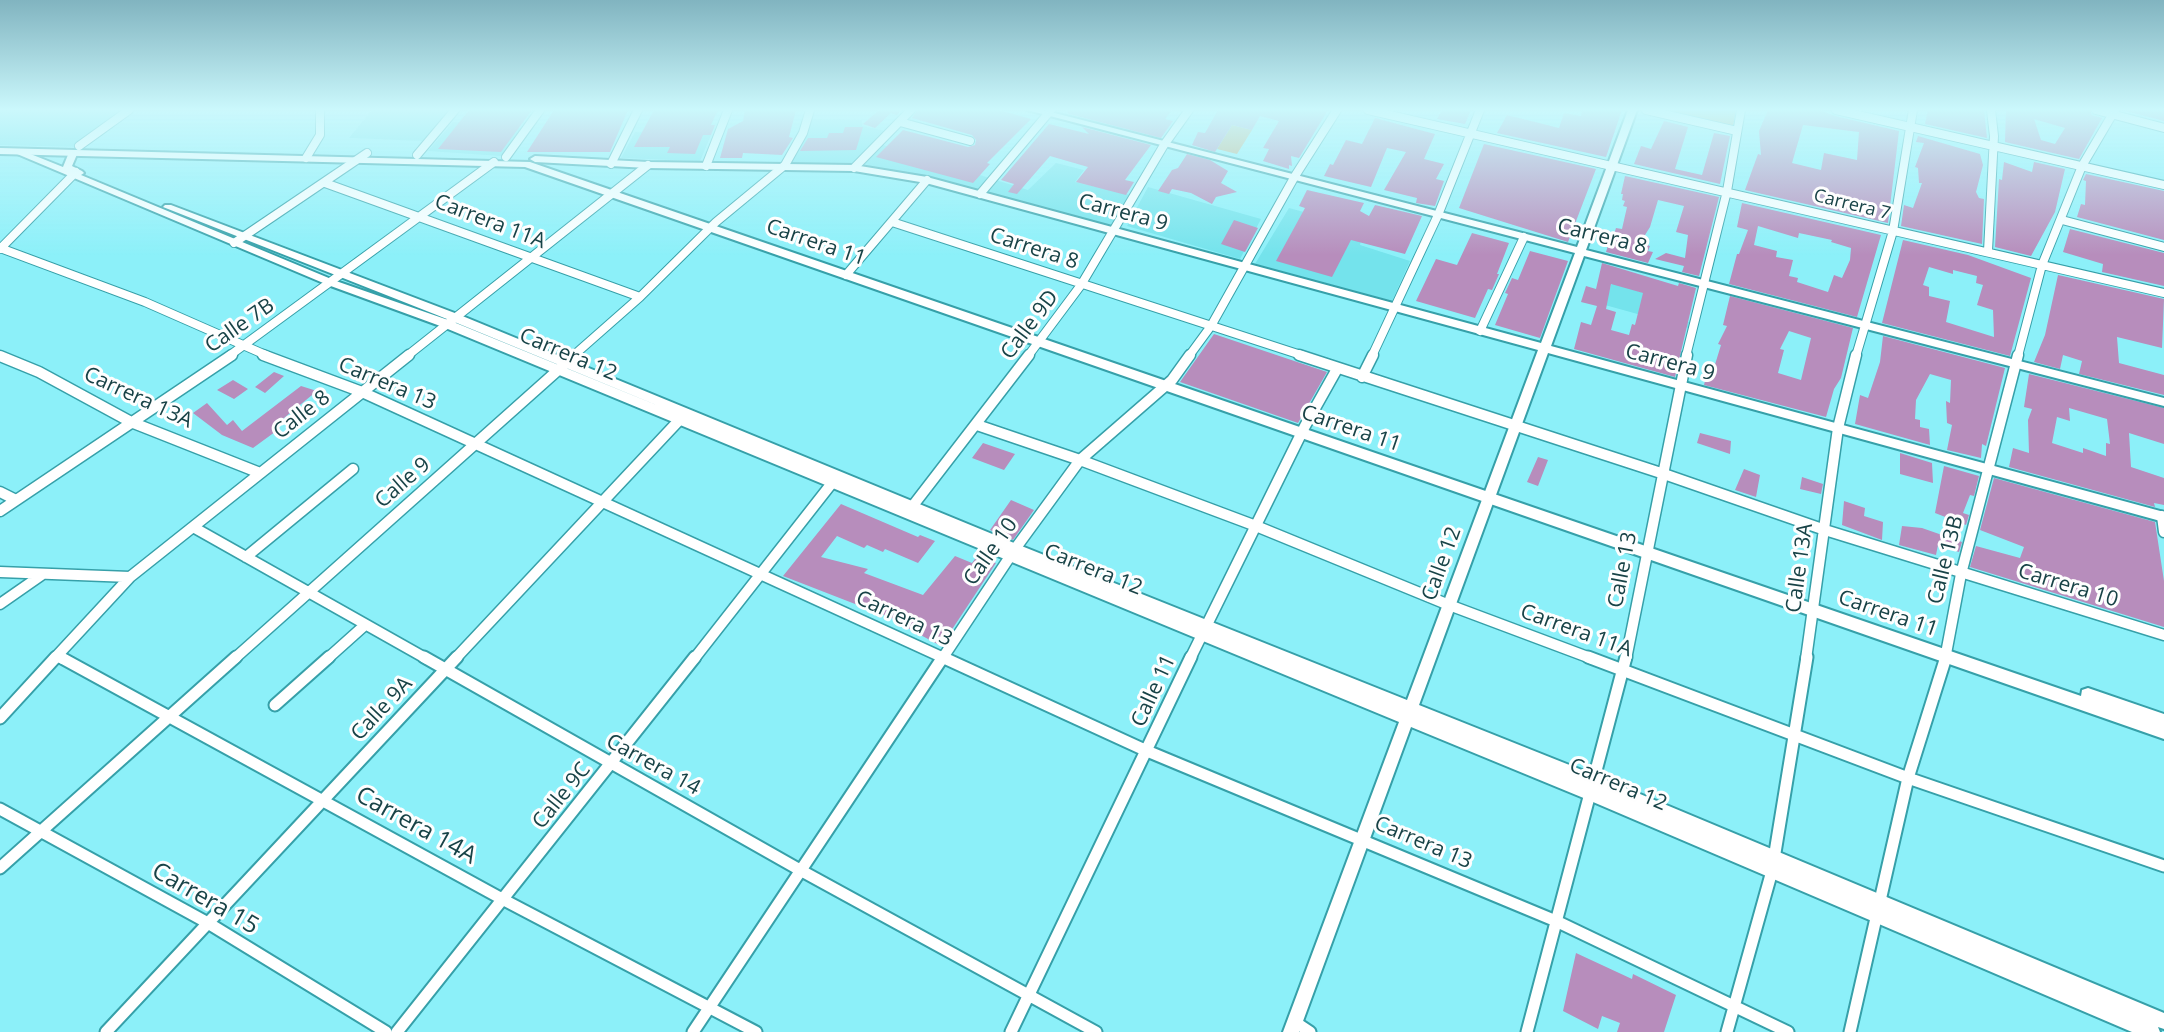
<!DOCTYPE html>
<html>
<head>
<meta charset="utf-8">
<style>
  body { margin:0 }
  canvas { display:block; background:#8cf0f9 }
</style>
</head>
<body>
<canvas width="2164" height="1032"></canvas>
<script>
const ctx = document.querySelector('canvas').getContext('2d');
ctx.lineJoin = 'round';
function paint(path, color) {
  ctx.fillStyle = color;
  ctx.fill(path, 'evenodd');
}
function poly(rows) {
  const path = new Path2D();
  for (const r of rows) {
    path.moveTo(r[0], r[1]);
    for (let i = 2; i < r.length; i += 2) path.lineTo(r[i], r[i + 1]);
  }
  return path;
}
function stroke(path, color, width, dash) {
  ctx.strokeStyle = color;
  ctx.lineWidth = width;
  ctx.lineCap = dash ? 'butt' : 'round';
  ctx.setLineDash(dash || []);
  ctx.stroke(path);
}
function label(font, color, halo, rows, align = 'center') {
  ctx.font = font + ' "Open Sans",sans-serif';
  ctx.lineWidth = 6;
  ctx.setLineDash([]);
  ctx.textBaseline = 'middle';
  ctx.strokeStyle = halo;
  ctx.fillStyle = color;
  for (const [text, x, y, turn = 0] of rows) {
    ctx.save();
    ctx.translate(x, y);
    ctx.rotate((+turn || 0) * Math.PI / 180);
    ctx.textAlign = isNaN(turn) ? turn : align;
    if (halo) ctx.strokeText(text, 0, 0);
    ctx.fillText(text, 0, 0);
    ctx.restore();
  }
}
const built = poly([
  [0,110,134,110,85,147,0,145],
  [372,110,451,110,425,141,349,138],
  [808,119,862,120,862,126,890,132,880,144,1028,190,1056,163,1084,170,1075,182,1135,196,1116,230,929,178,785,165],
  [453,122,521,128,501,156,428,151],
  [635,132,711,135,700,161,621,158],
  [1148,187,1261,219,1240,259,1127,226],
  [1289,208,1363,228,1360,245,1410,261,1392,301,1255,264],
  [1616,269,1628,288,1644,293,1639,309,1689,322,1688,328,1605,305]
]);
const green = poly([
  [1662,110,1736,110,1733,127],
  [1232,125,1252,130,1237,154,1217,149]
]);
const building = poly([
  [469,110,532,110,501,152,438,149],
  [554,110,628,110,610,152,527,152],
  [654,110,718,110,711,125,715,125,711,135,703,135,695,154,667,153,670,147,634,147],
  [745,110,796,110,789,137,793,138,782,155,743,153,742,158,720,158,728,129,743,121],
  [879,110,901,110,897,115,891,113,875,128,863,124],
  [917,110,999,110,1031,119,987,163,990,164,973,183,876,157,903,130,968,147,975,145,976,140,972,135,912,118],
  [1066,110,1172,110,1165,119,1173,121,1161,138,1069,114],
  [1218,110,1328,110,1299,158,1291,156,1292,166,1289,165,1289,169,1263,161,1269,149,1263,148,1279,121,1260,116,1252,130,1232,125,1215,152,1192,145,1198,132,1205,133],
  [1442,110,1471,110,1465,124,1437,119],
  [1582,110,1622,110,1606,157,1497,133,1507,115,1559,128,1564,113,1581,116],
  [1768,110,1820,110,1835,116,1899,131,1888,223,1745,190,1758,154,1761,155,1759,131],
  [1803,125,1859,132,1857,160,1824,153,1821,170,1792,163],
  [1928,110,1984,110,1987,138,1925,124],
  [2006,110,2090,110,2092,115,2102,118,2079,159,2005,142],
  [2034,119,2065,128,2055,144,2041,140],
  [2164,110,2164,121,2126,111,2126,110],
  [1375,118,1435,134,1424,159,1444,164,1436,179,1444,181,1435,206,1416,203,1417,198,1384,190,1406,152,1387,148,1371,187,1324,176,1330,164,1333,165,1346,140,1362,144],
  [1664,121,1688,127,1675,169,1702,175,1714,133,1730,136,1720,184,1634,164,1641,146,1651,149],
  [1049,124,1089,134,1082,127,1151,145,1125,180,1134,182,1126,195,1076,182,1088,167,1050,156,1017,194,1008,192,1014,184,1001,180],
  [845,127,863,127,856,150,800,151,808,138,827,138,829,133,843,133],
  [1918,136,1980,154,1983,165,1976,192,1979,198,1984,199,1982,244,1901,226,1904,205,1913,208,1922,183,1919,183,1918,168,1915,167,1924,143,1916,142],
  [1484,144,1596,169,1568,242,1459,208],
  [1187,154,1210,160,1228,171,1221,183,1237,192,1216,197,1212,204,1191,193,1172,189,1169,194,1158,191,1172,170,1178,168],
  [2004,162,2032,172,2034,162,2065,169,2055,212,2031,256,1995,247,1999,179,2002,180],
  [2086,174,2164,191,2164,240,2077,217,2081,204,2085,205,2086,181,2083,180],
  [1625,176,1719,197,1699,276,1682,272,1684,266,1655,259,1666,253,1685,258,1688,235,1676,232,1684,206,1658,200,1650,227,1640,243,1650,246,1648,251,1653,252,1648,263,1606,252,1612,233,1614,234,1616,228,1622,229,1627,207,1623,206,1625,201,1622,200,1623,194,1621,194],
  [1307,190,1364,203,1360,211,1369,216,1375,205,1422,216,1405,254,1351,240,1332,277,1276,261,1305,208,1299,206],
  [1742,203,1881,235,1857,317,1729,284,1737,254,1739,254,1748,230,1737,227],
  [1758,226,1798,238,1799,233,1832,240,1831,242,1851,248,1850,260,1842,278,1834,275,1828,292,1797,282,1798,278,1789,276,1793,260,1776,257,1777,251,1754,245],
  [1234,220,1258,228,1245,252,1221,244],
  [2070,229,2164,253,2164,286,2102,272,2103,264,2063,252],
  [1472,233,1509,243,1497,274,1499,274,1492,290,1488,289,1475,318,1416,301,1436,259,1457,265],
  [1903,240,1968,255,2031,278,2010,356,1882,323],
  [1929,267,1953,274,1953,270,1977,276,1976,283,1983,285,1977,305,1993,310,1994,337,1946,322,1950,301,1929,296,1929,287,1923,285],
  [1530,251,1568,261,1540,338,1495,325,1508,294,1505,293,1512,278,1518,280],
  [1602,263,1678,286,1679,283,1696,288,1675,377,1574,349,1581,322,1591,325,1597,306,1581,302,1586,286,1596,289],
  [1611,284,1643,293,1635,325,1632,324,1629,335,1611,330,1616,312,1606,309],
  [2058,275,2164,299,2162,348,2117,337,2119,363,2164,375,2164,395,2079,374,2082,361,2063,355,2060,369,2034,362,2045,335],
  [1730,296,1853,328,1841,378,1834,389,1826,417,1704,385,1708,369,1713,371,1721,345,1718,344,1727,326,1723,325],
  [1789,331,1811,338,1801,380,1778,373,1784,350,1780,349],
  [1214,334,1327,372,1298,423,1180,382],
  [1883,336,2005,368,1986,446,1982,444,1981,458,1947,450,1952,425,1947,423,1946,401,1950,403,1951,380,1930,374,1916,400,1915,419,1920,420,1920,427,1929,429,1930,445,1855,424,1860,395,1868,398,1880,362],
  [274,372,284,376,265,393,255,387],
  [2029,374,2164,408,2164,444,2129,433,2131,467,2164,478,2164,505,2154,503,2155,507,2009,467,2013,448,2029,453,2028,420,2032,409,2024,407],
  [2069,408,2107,419,2110,444,2106,443,2106,456,2083,448,2083,453,2052,443,2057,417,2070,421],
  [233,380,248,389,234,399,217,390],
  [301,386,317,391,273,427,279,429,253,448,222,435,193,413,207,403,227,425,233,420,242,431],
  [1700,433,1731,441,1730,454,1697,443],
  [983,443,1015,454,1004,470,972,458],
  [1900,453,1932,463,1933,483,1900,474],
  [1538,457,1548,460,1538,486,1527,482],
  [1944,466,1979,476,1974,496,1970,495,1963,513,1969,515,1966,525,1935,513],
  [1744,469,1760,475,1756,497,1735,490],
  [1802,477,1823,484,1821,494,1800,489],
  [1994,478,2155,522,2164,581,2164,627,1970,567,1976,546,2020,558,2024,547,1980,530],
  [1011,500,1034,510,1013,540,990,530],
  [1844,501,1865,508,1864,516,1883,522,1882,540,1842,525],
  [841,504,918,537,920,535,935,541,918,563,885,549,883,552,867,545,864,548,837,536,821,557,868,569,864,573,923,595,955,556,972,563,977,556,996,563,941,646,902,625,904,623,783,576],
  [1902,526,1922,528,1962,542,1959,552,1938,545,1936,555,1899,545],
  [1576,953,1632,979,1633,974,1676,995,1664,1032,1617,1032,1620,1023,1602,1016,1598,1029,1563,1011]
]);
const minorFar2 = poly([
  [1368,110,2164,293],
  [1646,110,1737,131],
  [1836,110,2164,185],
  [2096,110,2164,128],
  [900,122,970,141],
  [79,146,129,110],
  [417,155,455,110],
  [506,157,540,110],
  [306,158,320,135,320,110],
  [611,164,638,110],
  [706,166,728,110],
  [854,168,911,110],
  [325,183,640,297],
  [980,194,1051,110],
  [2062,220,2164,247],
  [892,222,1304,356],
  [234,243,367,153],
  [0,248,145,302,268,356],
  [0,249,76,172],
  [1988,251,1994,136,1991,110],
  [846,275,927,180],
  [1480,331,1524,237],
  [229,356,494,162],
  [407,356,648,165],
  [573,356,640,297,716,222,785,165,803,133,810,110],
  [1028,356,1081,285,1164,145,1189,110],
  [1189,356,1211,326,1295,176,1337,110],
  [1372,356,1438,215,1480,110],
  [1686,356,1727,191,1741,110],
  [1856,356,1893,231,1913,110],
  [2018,356,2042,265,2082,166,2115,110]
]);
const minorFar1 = poly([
  [263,355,362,392,946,659],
  [1299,355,1664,474,1825,530,2164,635],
  [0,356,39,372,131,422,260,473],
  [1362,377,1373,355],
  [977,425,1080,460,1256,526,1449,605,1593,659],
  [0,492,16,500],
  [0,511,232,355],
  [908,512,1029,355],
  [2162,516,2164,532],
  [193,527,427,659],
  [246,557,353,469],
  [0,572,130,577],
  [0,604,43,574],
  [57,656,63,659],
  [54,659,130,577,409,355],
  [234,659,575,355],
  [327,659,365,625],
  [455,659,685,414],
  [694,659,832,483],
  [942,659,1015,549,1080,460,1172,380,1190,355],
  [1190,659,1305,426,1337,369],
  [1626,659,1687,355],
  [1806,659,1838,428,1856,355],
  [1945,659,1961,574,2018,355]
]);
const minor = poly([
  [60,657,504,900,756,1032],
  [424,657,800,870,1096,1032],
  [942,657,1147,751,1556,921,1788,1032],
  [1588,657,1908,778,2164,866],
  [275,705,329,657],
  [0,718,56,657],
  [0,809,208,923,386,1032],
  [0,868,236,657],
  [1295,1022,1310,1032],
  [106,1032,457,657],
  [397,1032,695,657],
  [693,1032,943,657],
  [1011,1032,1191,657],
  [1527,1032,1626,657],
  [1727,1032,1772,871,1807,657],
  [1850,1032,1908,778,1946,657]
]);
const tertiary = poly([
  [1027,110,1043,110,1577,247,1628,110,1637,110,1586,250,2164,398,2164,406,1584,256,1551,346,2164,512,2164,522,1548,353,1419,705,1597,776,2164,1013,2164,1029,2158,1027,2160,1032,2132,1032,1586,799,1411,727,1299,1032,1283,1032,1399,722,443,327,328,285,10,151,12,149,18,149,63,167,70,150,76,150,78,152,72,166,82,171,84,173,81,175,336,281,451,321,671,411,452,321,163,207,165,205,171,205,460,315,1019,545,1407,700,1538,350,926,183,854,171,648,168,535,162,530,159,535,156,648,162,854,165,927,177,1541,343,1575,253,1027,110]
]);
const secondary = poly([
  [0,148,530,162,2081,696,2082,690,2088,688,2164,714,2164,739,525,167,0,154,0,148]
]);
const farStreetnames = [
  ["Carrera 7",1852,205,14]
];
const streetNames = [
  ["Carrera 9",1123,213,15],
  ["Carrera 11A",490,222,21],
  ["Carrera 8",1602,237,14],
  ["Carrera 11",816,243,19],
  ["Carrera 8",1034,249,18],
  ["Calle 9D",1030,325,-53],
  ["Calle 7B",240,326,-35],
  ["Carrera 12",568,355,23],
  ["Carrera 9",1670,363,15],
  ["Carrera 13",387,384,23],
  ["Carrera 13A",138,398,25],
  ["Calle 8",302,415,-38],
  ["Carrera 11",1351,429,19],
  ["Calle 9",403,483,-41],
  ["Calle 10",991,552,-55],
  ["Calle 13B",1946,560,-76],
  ["Calle 12",1442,564,-70],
  ["Calle 13A",1800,568,-82],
  ["Carrera 12",1093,570,22],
  ["Calle 13",1623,570,-79],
  ["Carrera 10",2068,586,17],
  ["Carrera 11",1888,614,19],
  ["Carrera 13",904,619,25],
  ["Carrera 11A",1576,631,20],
  ["Calle 11",1154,691,-65],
  ["Calle 9A",382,709,-47],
  ["Carrera 14",653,765,29],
  ["Carrera 12",1618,785,23],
  ["Calle 9C",562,796,-51],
  ["Carrera 13",1423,843,23]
];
const nearStreetnames = [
  ["Carrera 14A",416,826,29],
  ["Carrera 15",205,899,30]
];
paint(built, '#74e3ec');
paint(green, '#c4aa7a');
paint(building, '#b78dbc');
stroke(minorFar2, '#36a0a9', 10);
stroke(minorFar1, '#36a0a9', 13);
stroke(minor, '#36a0a9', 15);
stroke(tertiary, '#36a0a9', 4);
stroke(secondary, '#36a0a9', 4);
stroke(minorFar2, '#fff', 8);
stroke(minorFar1, '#fff', 10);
stroke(minor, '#fff', 11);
paint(tertiary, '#fff');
paint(secondary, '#fff');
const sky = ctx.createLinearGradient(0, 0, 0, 255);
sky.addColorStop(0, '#81b4c0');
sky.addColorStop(0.43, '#cbf8fc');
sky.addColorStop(1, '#cbf8fc00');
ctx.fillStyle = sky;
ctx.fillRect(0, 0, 2164, 255);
label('18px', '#184347', '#fefefe', farStreetnames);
label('21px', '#184347', '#fefefe', streetNames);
label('24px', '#184347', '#fefefe', nearStreetnames);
</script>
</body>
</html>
